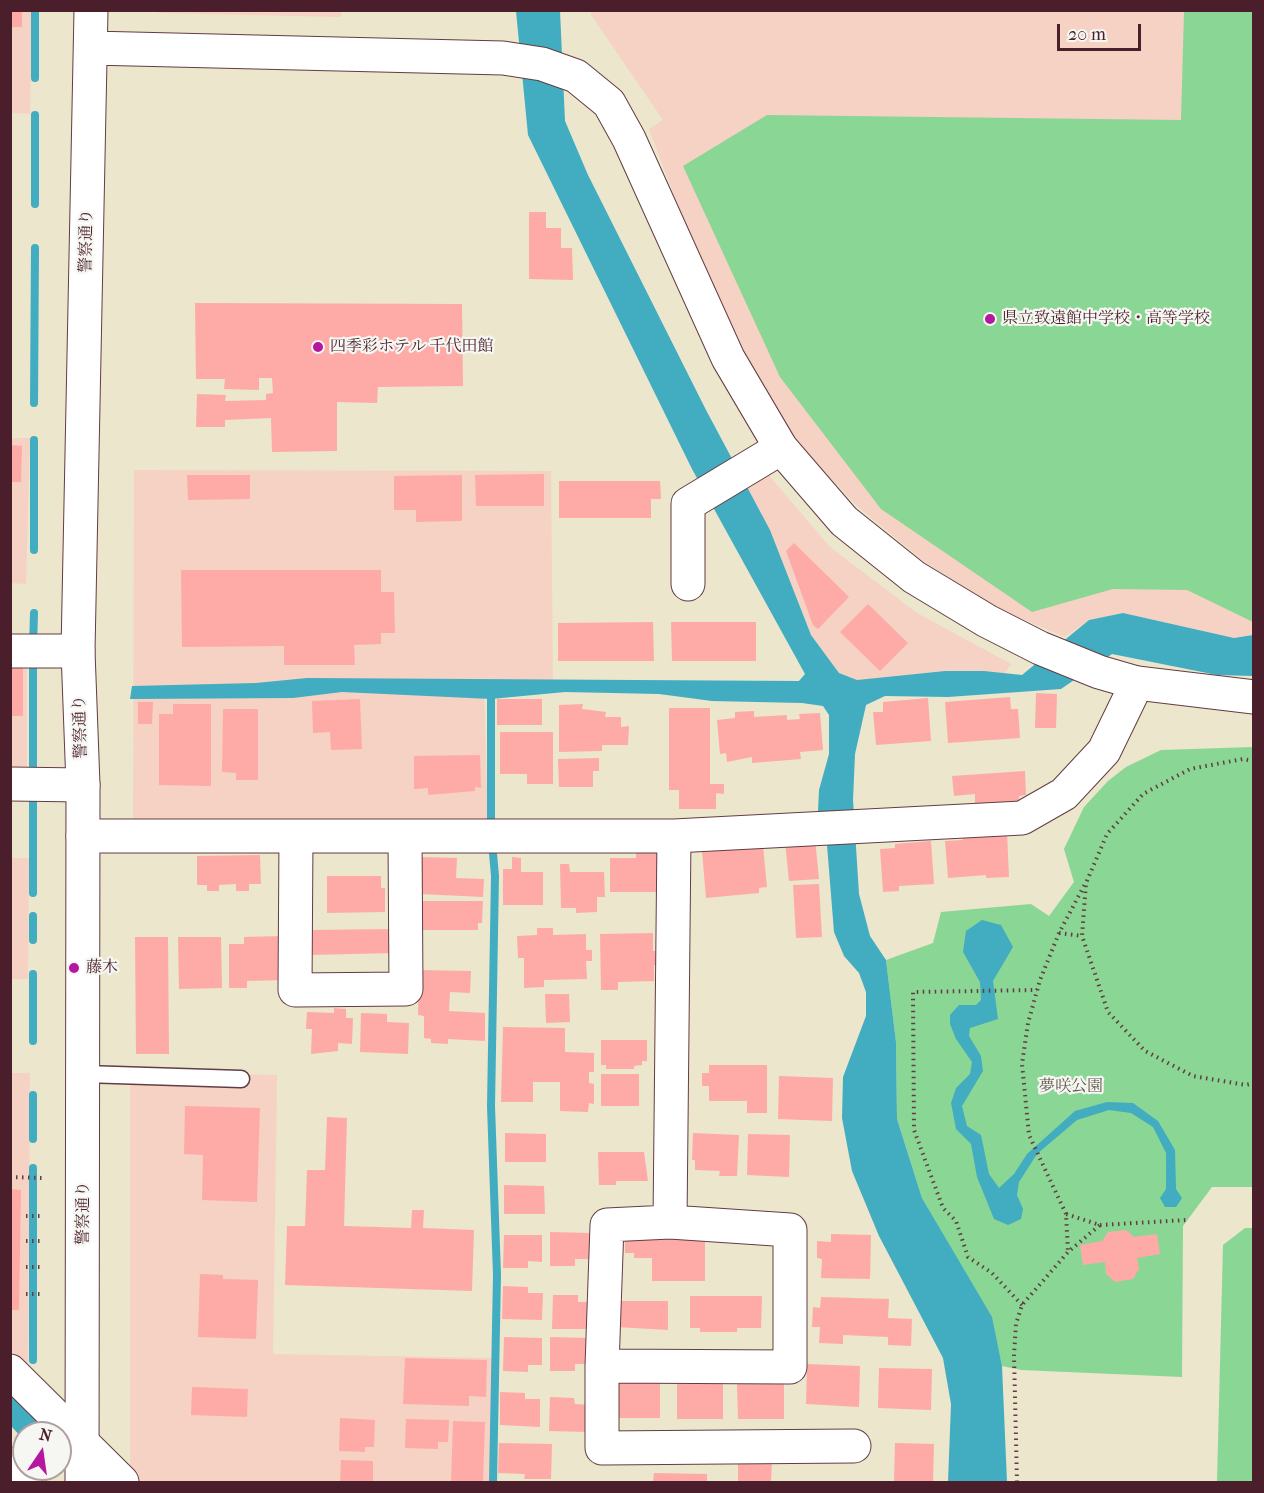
<!DOCTYPE html>
<html>
<head>
<meta charset="utf-8">
<style>
	body { margin:0 }
	#map { position:relative; width:1264px; height:1493px; overflow:hidden; background:#ebe6cc; font-family:"IM FELL French Canon",serif }
	canvas { display:block }
	.frame { position:absolute; inset:0; border:12px solid #4a1f2b; pointer-events:none }
	.north { position:absolute; left:12px; top:1421px; width:60px; height:60px; box-sizing:border-box; background:#f6f6f2; border:2px solid #b1a0a2; border-radius:50%; rotate:13deg; font-size:16px; font-weight:700; line-height:24px; text-align:center; color:#4a1f2b }
	.north::after { content:''; display:block; margin:auto; width:21px; height:27px; background:#b5179e; clip-path:polygon(50% 0,100% 100%,50% 72%,0 100%) }
	.scale { position:absolute; left:1057px; top:24px; width:84px; height:27px; box-sizing:border-box; border:3px solid #4a1f2b; border-top:0; padding-left:8px; font-size:18px; line-height:21px; white-space:nowrap; color:#4a1f2b; -webkit-text-stroke:4px #f6f6f2; paint-order:stroke }
</style>
</head>
<body>
<div id="map">
<canvas width="1264" height="1493"></canvas>
<div class="frame"></div>
<div class="north">N</div>
<div class="scale">20 m</div>
</div>
<script>
const ctx = document.querySelector('canvas').getContext('2d');
ctx.lineJoin = 'round';
function paint(path, color) { ctx.fillStyle = color; ctx.fill(path, 'evenodd'); }
const poly = rows => new Path2D(rows.map(r => 'M' + r).join(''));
function strokePath(path, color, width, dash) { ctx.strokeStyle = color; ctx.lineWidth = width; ctx.lineCap = dash ? 'butt' : 'round'; ctx.setLineDash(dash || []); ctx.stroke(path); }
function drawText(font, color, halo, rows, align = 'center') {
  ctx.font = font + ' "IM FELL French Canon","Noto Serif JP",serif'; ctx.lineWidth = 4.5; ctx.setLineDash([]); ctx.textBaseline = 'middle'; ctx.strokeStyle = halo; ctx.fillStyle = color; for (const [text, x, y, turn = 0] of rows) {
    ctx.save(); ctx.translate(x, y); ctx.rotate((+turn || 0) * Math.PI / 180); ctx.textAlign = isNaN(turn) ? turn : align; if (halo) ctx.strokeText(text, 0, 0); ctx.fillText(text, 0, 0); ctx.restore();
  }
}
paint(poly([
	[591,10,1253,11,1253,635,1234,638,1123,613,1089,620,1065,637,1001,610,926,563,858,507,789,434,748,364,704,275,649,129,663,120,591,15],
	[11,11,32,11,30,114,11,113],
	[342,11,341,17,159,13,156,11],
	[11,438,30,438,26,584,11,583],
	[134,470,551,471,553,687,484,688,488,829,133,827],
	[766,472,830,547,917,613,1011,664,1005,673,945,671,857,680,839,673,811,635,770,530,745,483],
	[11,659,27,660,27,776,11,776],
	[11,858,29,858,28,979,11,979],
	[11,1073,30,1073,28,1368,11,1350],
	[130,1073,277,1075,273,1354,494,1358,492,1482,136,1482,130,1476]
]), '#f5d2c3');
paint(poly([
	[1184,11,1253,11,1253,622,1187,590,1113,589,1032,612,881,509,780,377,683,166,767,115,1181,120],
	[1253,747,1253,1187,1212,1187,1183,1226,1182,1377,1021,1370,1002,1366,991,1317,922,1198,897,1119,896,1042,886,960,933,943,941,912,1031,904,1049,916,1074,882,1064,849,1084,807,1108,781,1126,767,1161,750],
	[1245,1228,1254,1228,1253,1482,1217,1482,1223,1245]
]), '#8ad694');
paint(poly([
	[516,11,560,11,565,121,588,175,706,410,770,530,811,635,839,673,857,680,945,671,984,671,1022,675,1089,620,1123,613,1234,638,1253,635,1253,676,1217,675,1112,654,1061,689,948,697,885,696,866,705,855,754,853,800,859,894,870,936,886,960,896,1042,897,1119,922,1198,992,1317,1002,1366,1007,1482,948,1482,951,1404,943,1358,879,1236,852,1171,842,1118,843,1077,866,1016,866,992,859,973,844,956,834,932,827,845,818,811,819,790,829,754,829,715,823,706,802,703,712,701,659,694,565,692,491,699,342,692,293,698,130,699,132,686,256,683,307,678,799,681,805,674,692,469,528,135],
	[982,920,1001,925,1013,947,993,981,998,1019,970,1028,969,1036,981,1056,983,1071,962,1106,967,1126,981,1135,989,1174,999,1188,1014,1174,1027,1154,1075,1111,1107,1102,1133,1103,1158,1121,1175,1150,1176,1189,1182,1198,1176,1207,1165,1207,1160,1198,1166,1189,1166,1153,1153,1127,1131,1113,1109,1110,1077,1120,1037,1154,1019,1182,1017,1195,1023,1209,1021,1219,1008,1225,994,1219,977,1177,971,1144,956,1129,951,1103,956,1088,970,1074,972,1062,956,1039,950,1024,950,1015,959,1005,976,1005,981,1000,980,982,963,952,966,931],
	[10,1386,58,1433,24,1433,24,1440,11,1426]
]), '#42acc1');
strokePath(poly([
	[35,10,35,78],
	[35,204,35,115],
	[34,403,35,248],
	[34,550,34,440],
	[33,646,34,613],
	[491,690,491,830],
	[33,778,33,659],
	[492,842,495,876,491,1106,497,1275,493,1482],
	[33,893,33,791],
	[33,916,33,940],
	[33,1041,33,974],
	[33,1139,33,1095],
	[33,1360,33,1168]
]), '#42acc1', 8);
paint(poly([
	[10,10,22,10,22,27,10,27],
	[529,212,546,212,546,228,561,228,561,248,572,248,573,280,529,279],
	[195,303,462,304,463,386,378,387,377,403,337,402,337,451,272,452,271,418,225,420,225,427,196,427,197,394,226,395,225,401,266,400,266,394,273,393,272,378,259,378,259,390,224,389,225,379,196,379],
	[10,445,22,446,21,482,10,482],
	[544,474,544,506,476,506,475,475],
	[187,475,250,475,250,499,188,500],
	[462,475,462,521,416,522,416,510,394,510,394,476],
	[559,481,660,481,661,499,651,499,651,518,559,518],
	[794,543,849,597,818,629,813,625,786,551],
	[181,570,381,570,381,592,394,592,395,633,381,633,381,644,354,645,355,665,284,665,284,646,182,647],
	[868,604,908,643,880,671,840,632],
	[653,622,654,661,558,661,558,623],
	[671,622,756,622,756,661,672,661],
	[10,666,23,666,23,716,10,716],
	[1036,693,1057,694,1056,728,1035,728],
	[1010,697,1011,709,1018,709,1020,738,948,743,945,702],
	[928,698,931,741,876,745,873,712,883,712,883,702],
	[360,699,362,749,331,750,330,732,313,733,312,701],
	[497,699,542,699,542,725,497,725],
	[138,702,153,702,152,724,138,724],
	[173,704,211,704,211,786,159,785,159,714,173,714],
	[583,704,582,709,606,712,605,717,621,717,621,727,629,726,628,745,602,745,602,751,559,752,559,705],
	[669,708,710,708,710,784,724,784,724,794,716,793,716,809,679,809,679,790,669,790],
	[223,709,258,709,258,780,236,780,236,773,222,772],
	[754,711,754,717,787,715,787,720,800,719,799,714,820,713,823,750,800,752,801,759,752,763,752,757,727,762,726,753,720,754,717,720,735,718,735,712],
	[500,732,553,732,553,784,527,784,527,774,500,774],
	[480,755,481,788,475,787,475,791,428,795,428,788,414,789,414,756],
	[599,758,599,771,593,771,593,787,559,787,558,759],
	[1025,771,1026,795,1019,796,1019,801,975,804,975,794,954,796,952,776],
	[1007,832,1009,877,986,878,986,875,948,878,945,841,963,840,962,836],
	[815,839,819,879,789,881,785,842],
	[931,841,934,884,899,886,899,891,883,892,880,849,895,848,895,844],
	[763,846,767,887,759,888,759,893,706,898,702,851],
	[636,853,659,853,660,892,610,892,610,858,636,858],
	[260,855,261,884,249,884,249,891,236,891,236,884,219,885,219,891,207,891,207,885,197,885,197,856],
	[420,857,457,858,456,878,484,879,483,897,419,894],
	[512,857,521,858,521,872,543,872,543,905,503,905,503,869,512,869],
	[560,864,569,864,570,872,604,872,605,897,597,897,597,912,576,913,576,908,561,908],
	[327,876,381,876,381,888,385,888,385,912,327,913],
	[819,884,822,937,796,938,793,885],
	[421,901,483,901,482,923,478,923,478,930,421,930],
	[537,928,553,928,553,935,586,934,586,950,592,950,592,961,586,961,587,979,544,980,544,987,524,988,524,958,518,958,517,936,537,935],
	[394,929,395,953,309,955,308,930],
	[653,933,653,951,660,951,660,965,654,965,654,981,618,982,618,990,601,990,600,934],
	[284,936,285,980,247,981,247,988,229,988,229,944,244,944,244,937],
	[135,937,168,937,169,1054,136,1054],
	[178,937,221,937,222,988,179,989],
	[419,970,471,971,470,993,450,992,449,1011,485,1013,485,1041,448,1039,448,1044,431,1043,431,1039,424,1038,424,1016,418,1015],
	[545,994,569,994,570,1022,546,1023],
	[334,1008,346,1009,346,1018,353,1018,352,1044,338,1043,338,1051,311,1054,312,1029,306,1029,307,1012,334,1013],
	[361,1013,387,1014,387,1022,409,1023,408,1054,360,1052],
	[503,1027,565,1028,565,1052,594,1053,594,1072,589,1072,589,1083,594,1084,594,1104,589,1103,588,1112,560,1111,560,1082,533,1082,533,1102,501,1102],
	[601,1040,647,1040,647,1061,642,1061,642,1065,634,1066,634,1069,606,1069,606,1065,601,1065],
	[709,1065,767,1065,767,1113,747,1113,747,1101,709,1101,709,1086,702,1086,702,1073,709,1073],
	[601,1074,639,1074,639,1106,601,1106],
	[779,1076,833,1078,832,1121,778,1119],
	[185,1106,260,1108,257,1202,202,1200,203,1155,184,1154],
	[327,1117,347,1118,344,1226,411,1228,412,1210,424,1210,423,1228,474,1230,472,1291,285,1285,287,1226,305,1226,307,1170,325,1170],
	[505,1133,546,1134,546,1162,505,1162],
	[693,1133,739,1135,737,1176,719,1176,720,1171,695,1170,695,1160,692,1160],
	[748,1134,790,1135,789,1177,747,1175],
	[598,1152,644,1152,648,1181,616,1181,616,1185,599,1185],
	[504,1185,544,1186,545,1214,504,1214],
	[10,1189,21,1190,19,1310,10,1310],
	[1126,1230,1134,1237,1157,1234,1160,1254,1137,1258,1139,1269,1133,1279,1115,1282,1106,1274,1105,1262,1083,1265,1080,1245,1102,1241,1108,1232],
	[550,1232,589,1233,589,1259,575,1259,575,1266,550,1266],
	[831,1234,871,1235,870,1279,821,1278,822,1259,817,1258,817,1241,831,1242],
	[504,1235,542,1235,542,1262,528,1261,528,1268,503,1268],
	[625,1238,705,1238,705,1281,652,1281,652,1258,634,1258,634,1253,625,1253],
	[200,1274,223,1275,223,1279,258,1280,256,1339,198,1337],
	[503,1286,528,1287,528,1293,543,1293,542,1320,502,1319],
	[553,1295,578,1295,578,1302,593,1302,592,1329,552,1329],
	[690,1296,762,1296,761,1328,737,1328,737,1332,700,1332,700,1328,690,1328],
	[821,1297,889,1299,888,1318,912,1319,911,1346,888,1345,888,1337,843,1335,843,1344,819,1343,820,1327,812,1327,813,1307,820,1308],
	[616,1301,668,1301,668,1330,616,1327],
	[504,1337,542,1338,542,1365,528,1365,528,1372,503,1371],
	[550,1337,589,1338,589,1364,575,1364,575,1371,550,1371],
	[405,1358,487,1360,486,1397,469,1396,469,1406,403,1404],
	[807,1364,860,1366,859,1407,806,1404],
	[879,1368,932,1369,931,1410,878,1408],
	[613,1383,660,1383,660,1418,614,1418],
	[677,1384,723,1384,723,1419,677,1419],
	[737,1384,784,1384,784,1419,738,1419],
	[192,1387,248,1389,247,1417,191,1415],
	[500,1392,525,1393,525,1399,540,1399,540,1427,500,1425],
	[550,1397,574,1398,575,1404,590,1405,589,1432,549,1431],
	[340,1418,375,1420,374,1447,365,1447,365,1452,339,1451],
	[406,1419,449,1420,448,1442,438,1442,438,1449,405,1448],
	[453,1421,485,1422,483,1482,451,1482],
	[499,1443,552,1444,551,1479,524,1479,525,1474,498,1473],
	[895,1443,934,1444,933,1482,894,1482],
	[341,1460,373,1461,373,1482,340,1482],
	[738,1460,772,1461,771,1482,738,1482],
	[654,1473,707,1474,707,1482,653,1482]
]), '#feaba7');
const service = poly([
	[84,1074,241,1079]
]);
const minor = poly([
	[688,584,688,504,781,448],
	[10,651,78,651],
	[10,784,83,785],
	[83,836,674,836,1022,818,1064,794,1104,751,1137,683],
	[296,837,295,990,406,989,405,836],
	[670,1222,790,1230,790,1367,602,1366,607,1225,670,1222],
	[670,1222,674,836],
	[602,1366,602,1448,854,1446],
	[10,1371,122,1482],
	[10,1464,29,1482]
]);
const tertiary = poly([
	[91,48,503,58,542,64,576,76,609,103,629,139,728,358,781,448,844,521,914,577,987,621,1040,648,1099,672,1137,683,1254,697],
	[82,1482,83,785,78,651,91,10]
]);
strokePath(service, '#623d43', 19);
strokePath(minor, '#623d43', 35);
strokePath(tertiary, '#623d43', 35);
strokePath(poly([
	[1254,761,1243,759,1190,769,1143,794,1107,834,1086,883,1082,936,1108,1012,1145,1051,1193,1076,1246,1085,1254,1083],
	[1059,933,1082,936],
	[10,1177,44,1178],
	[1066,1214,1029,1135,1022,1064,1028,1023,1040,980,1059,933,1085,884],
	[26,1216,44,1216],
	[1100,1225,1187,1220],
	[26,1241,44,1241],
	[26,1267,44,1267],
	[26,1294,44,1294],
	[1022,1305,992,1273,968,1257,956,1221,943,1208,914,1130,913,992,1037,990],
	[1017,1482,1014,1355,1016,1324,1022,1305,1068,1252,1100,1225,1066,1214,1068,1252]
]), '#623d43', 4, [1.5, 4.5]);
strokePath(service, '#fff', 16);
strokePath(minor, '#fff', 33);
strokePath(tertiary, '#fff', 33);
for (const [x, y, r, color] of [
	[990,319,6,"#b5179e"],
	[318,347,6,"#b5179e"],
	[74,968,6,"#b5179e"]
]) { const dot = new Path2D(); dot.arc(x, y, r, 0, 2 * Math.PI); ctx.fillStyle = color; ctx.fill(dot); strokePath(dot, '#f6f6f2', 2); }
drawText('16px', '#4a1f2b', '#f6f6f2', [
	["警察通り",87,241,-89],
	["警察通り",81,727,-92],
	["警察通り",84,1213,-90]
]);
drawText('16px', '#4a1f2b', '#f6f6f2', [
	["県立致遠館中学校・高等学校",1002,319],
	["四季彩ホテル 千代田館",330,347],
	["藤木",86,968]
], 'left');
drawText('16px', '#5d564a', '#f6f6f2', [
	["夢咲公園",1071,1087]
]);
</script>
</body>
</html>
